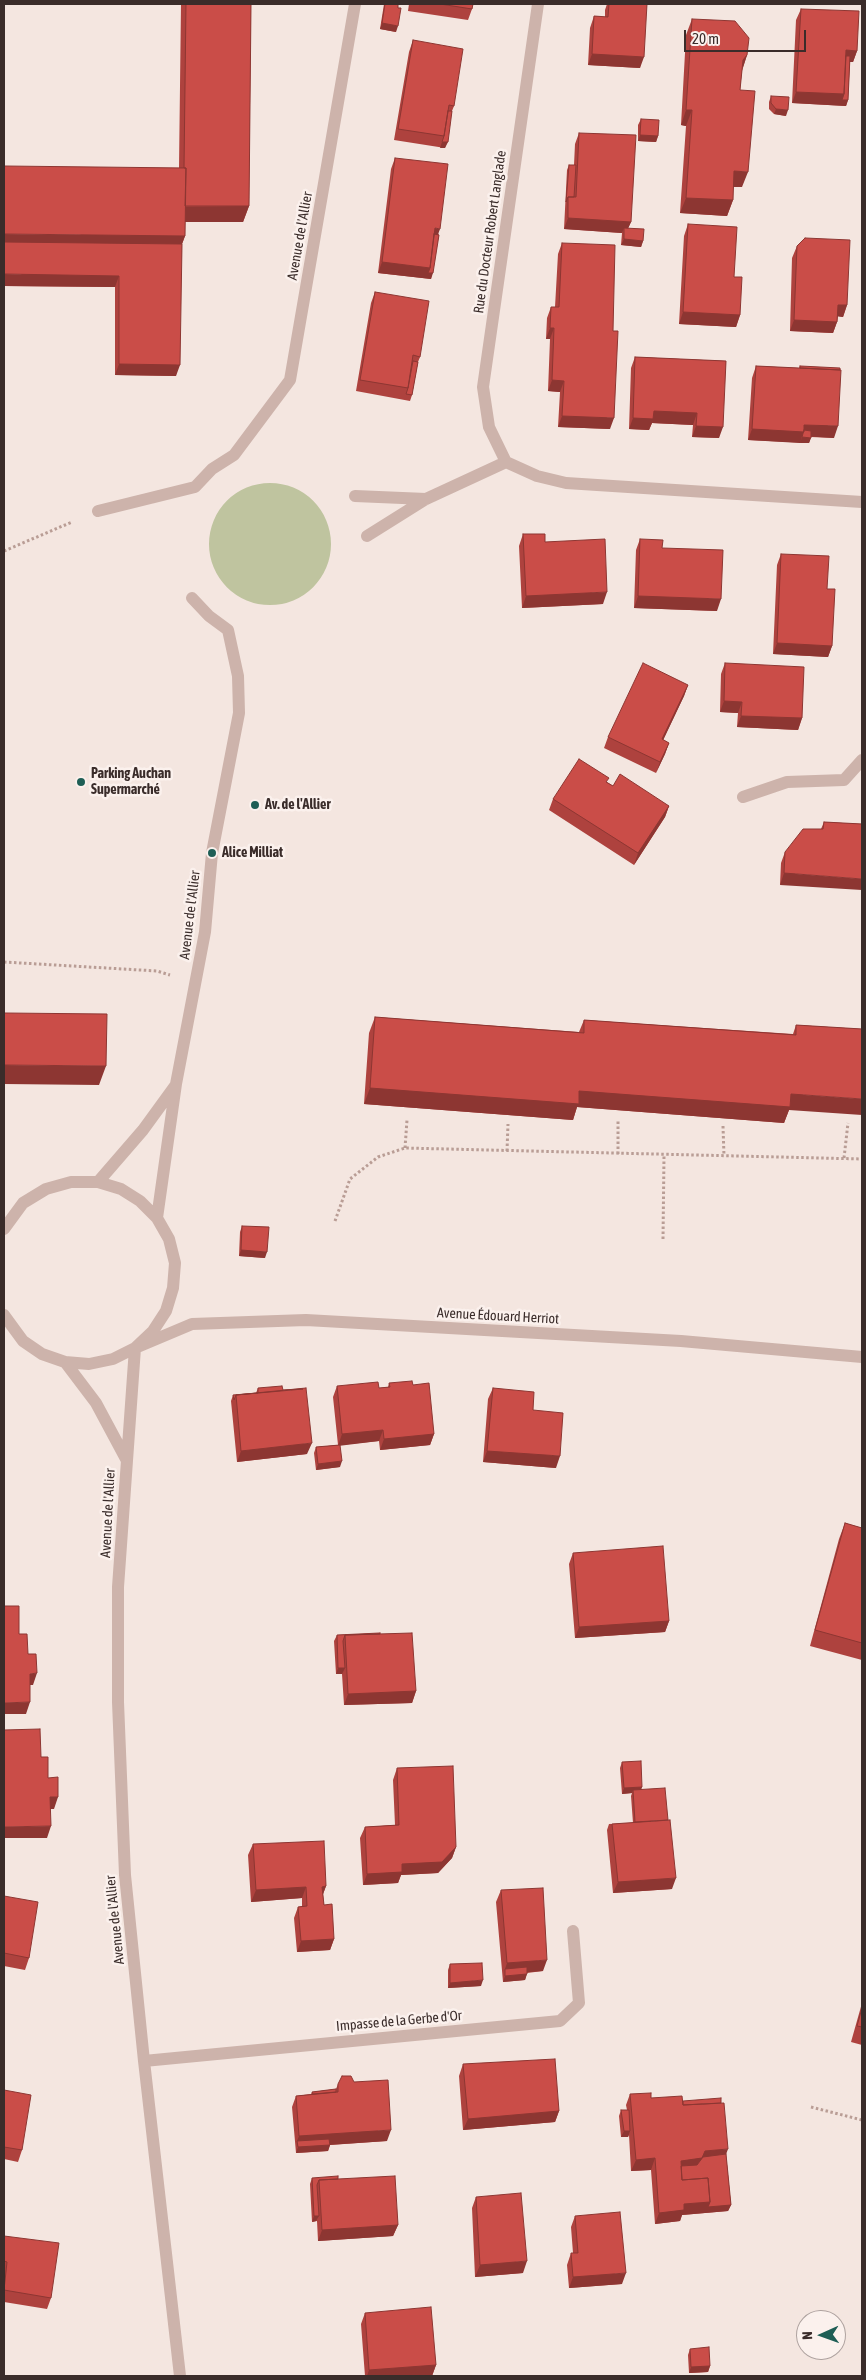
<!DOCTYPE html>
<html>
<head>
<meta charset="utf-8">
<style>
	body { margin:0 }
	#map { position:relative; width:866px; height:2380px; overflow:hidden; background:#f4e6e0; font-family:"Asap Condensed",sans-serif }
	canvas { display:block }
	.frame { position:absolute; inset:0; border:5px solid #3a2c2a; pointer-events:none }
	.north { position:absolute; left:796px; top:2310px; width:50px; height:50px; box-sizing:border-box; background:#fbf1ed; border:1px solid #aea29f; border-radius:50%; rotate:268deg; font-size:14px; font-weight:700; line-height:20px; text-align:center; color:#3a2c2a }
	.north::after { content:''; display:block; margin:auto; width:18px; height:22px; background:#1e5e55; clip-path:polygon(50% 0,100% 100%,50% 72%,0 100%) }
	.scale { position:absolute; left:684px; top:30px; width:122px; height:22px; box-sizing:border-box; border:2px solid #3a2c2a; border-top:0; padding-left:6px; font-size:15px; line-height:18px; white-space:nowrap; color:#3a2c2a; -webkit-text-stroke:4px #fbf1ed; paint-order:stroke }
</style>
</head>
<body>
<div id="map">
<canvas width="866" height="2380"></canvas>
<div class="frame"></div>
<div class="north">N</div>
<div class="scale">20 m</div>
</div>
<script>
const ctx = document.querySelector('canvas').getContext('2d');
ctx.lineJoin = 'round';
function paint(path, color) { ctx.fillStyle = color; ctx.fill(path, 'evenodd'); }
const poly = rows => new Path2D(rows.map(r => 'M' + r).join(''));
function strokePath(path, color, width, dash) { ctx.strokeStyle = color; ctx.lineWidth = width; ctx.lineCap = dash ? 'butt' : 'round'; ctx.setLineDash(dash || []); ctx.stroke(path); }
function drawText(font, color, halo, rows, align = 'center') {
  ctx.font = font + ' "Asap Condensed",sans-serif'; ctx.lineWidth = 5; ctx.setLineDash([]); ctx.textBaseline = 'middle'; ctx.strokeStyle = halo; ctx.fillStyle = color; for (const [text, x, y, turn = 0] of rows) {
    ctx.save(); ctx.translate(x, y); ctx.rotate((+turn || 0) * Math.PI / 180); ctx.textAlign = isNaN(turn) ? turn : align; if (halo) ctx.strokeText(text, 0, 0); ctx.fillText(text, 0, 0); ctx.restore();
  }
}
paint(poly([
	'209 544a61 61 0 1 1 122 0a61 61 0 1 1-122 0Z'
]), '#bfc49f');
strokePath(poly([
	[4,551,72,522],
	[4,962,157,971,170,975],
	[723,1126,724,1156],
	[405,1148,407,1120],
	[507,1151,508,1124],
	[618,1154,618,1121],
	[844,1158,848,1123],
	[335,1221,350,1179,378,1157,405,1148,862,1159],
	[663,1239,664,1155],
	[811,2107,862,2120]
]), '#b99d95', 3, [2.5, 2.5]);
strokePath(poly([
	[506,462,537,476,566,483,862,502],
	[355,496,426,499],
	[98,511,195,487,212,469,234,455,290,380,355,4],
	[367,536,426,499,506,462,489,427,483,387,538,4],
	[743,797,787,782,844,780,862,760],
	[98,1182,143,1130,175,1086],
	[157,1218,176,1084,205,932,212,853,239,713,238,676,228,630,209,616,192,598],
	[4,1229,23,1203,46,1189,71,1182,98,1182,121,1189,140,1201,157,1218,169,1239,175,1263,173,1288,166,1311,153,1331,135,1348,113,1359,89,1364,65,1362,42,1354,23,1341,4,1315],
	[135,1348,118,1587,118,1702,125,1875,144,2061,180,2376],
	[135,1348,192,1324,306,1320,681,1341,862,1357],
	[65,1362,96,1403,126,1459],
	[144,2061,560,2021,579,2003,573,1931]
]), '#cdb3ab', 12);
paint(poly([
	[181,4,251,4,249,206,243,222,185,222,185,236,182,244,176,376,115,375,115,287,4,286,179,168],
	[384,4,398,4,396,32,380,29],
	[409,4,473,4,472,9,468,20,408,11],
	[607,4,647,4,640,68,588,65,590,28,594,16,605,17,605,10],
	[801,9,857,51,853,62,850,62,848,100,846,106,792,103,796,20],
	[692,19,747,55,742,70,740,90,742,187,733,187,733,200,727,216,680,213,686,126,681,125,686,35],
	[413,40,454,106,452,111,445,148,394,140,409,52],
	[771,96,786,116,774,114,769,109,769,102],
	[641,119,658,136,656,142,638,141,638,125],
	[579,133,631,222,628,228,643,241,641,247,621,245,622,233,564,229,567,170,569,165,574,165,575,144],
	[395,158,439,235,431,279,378,273,391,169],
	[688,224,734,277,740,315,736,327,679,324,684,236],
	[562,243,610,429,558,427,560,392,548,391,550,339,546,339,547,318,551,307,555,307,558,254],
	[797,246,847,305,843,317,838,316,837,322,833,333,790,331,792,258],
	[375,292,420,357,418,362,412,395,410,401,356,391,371,303],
	[635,357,726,361,719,438,692,437,693,425,652,423,649,430,629,429,631,368],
	[756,366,799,368,800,366,834,438,811,437,809,443,748,440,752,378],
	[523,534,545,542,603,604,522,608,519,546],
	[640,539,662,548,717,611,634,608,636,550],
	[781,554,827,589,832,646,828,657,773,654,777,565],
	[725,663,802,718,798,730,737,727,738,713,720,712,721,674],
	[688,685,684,696,663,740,669,743,665,754,656,773,604,748,608,737],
	[607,782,613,786,669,806,665,817,634,865,549,810,553,799],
	[824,822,862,824,780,885,781,863,785,852,821,829],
	[375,1017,579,1032,584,1020,793,1034,796,1025,862,1029,789,1110,784,1123,577,1107,573,1120,364,1104,369,1033],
	[242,1226,265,1258,239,1256,240,1232],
	[389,1383,413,1385,434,1434,430,1445,380,1450,379,1441,340,1445,340,1467,316,1470,314,1453,316,1447,338,1445,333,1397,337,1386,379,1388,388,1387],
	[258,1388,283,1390,307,1454,237,1462,231,1401,233,1395,256,1393],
	[493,1388,533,1410,556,1468,483,1462,488,1399],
	[845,1523,862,1528,862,1660,810,1646,839,1539],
	[573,1553,669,1621,665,1632,575,1638,569,1564],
	[380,1634,416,1691,412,1703,344,1705,342,1674,336,1674,334,1641,337,1635],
	[622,1762,642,1787,641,1789,672,1889,613,1893,607,1830,609,1824,633,1823,631,1796,632,1793,622,1794,620,1768],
	[397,1768,456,1847,452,1858,438,1873,401,1875,398,1883,363,1885,360,1838,365,1827,395,1825,393,1780],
	[253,1844,326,1886,323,1894,324,1905,334,1939,330,1950,297,1952,294,1918,298,1907,302,1906,302,1898,251,1902,248,1855],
	[501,1890,543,1971,527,1973,525,1980,503,1982,496,1902],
	[4,1896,29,1958,25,1970,4,1966],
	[450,1964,481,1986,448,1988,448,1970],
	[862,2003,862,2045,851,2042],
	[463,2064,559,2111,555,2122,463,2130,459,2076],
	[338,2084,387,2141,330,2145,328,2151,296,2153,292,2107,296,2096,311,2094,312,2092,336,2089],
	[4,2090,22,2150,18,2162,4,2159],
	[630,2094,651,2098,683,2101,726,2154,731,2205,728,2211,682,2215,680,2221,655,2224,651,2170,631,2171,629,2135,628,2137,621,2137,619,2116,621,2110,627,2110,626,2105],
	[312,2178,338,2179,398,2225,393,2236,318,2241,317,2221,312,2222,310,2184],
	[476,2197,523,2273,475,2277,472,2208],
	[575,2216,622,2284,569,2288,567,2265,571,2253,573,2253,571,2227],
	[4,2236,51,2298,47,2309,4,2302],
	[365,2313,436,2365,432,2376,365,2376,361,2324],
	[690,2349,710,2366,708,2372,689,2373,688,2355]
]), '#ae423e');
paint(poly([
	[382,23,398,26,396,32,380,29],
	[846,50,857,51,853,62,844,62],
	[592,54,644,57,640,68,588,65],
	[747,55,742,71,743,60],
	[796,92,844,94,848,100,846,106,792,103],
	[776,109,788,110,786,116,774,114],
	[686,110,692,110,686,126,681,125],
	[640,135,658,136,656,142,638,141],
	[442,142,448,142,445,148,440,148],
	[734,171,748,172,742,187,729,187],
	[686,198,733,200,727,216,680,213],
	[249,206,243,222,178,222,184,207],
	[568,218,631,222,626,233,624,228,622,233,564,229],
	[435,228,440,229,436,240,432,240],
	[4,234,185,236,178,255,4,253],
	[624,239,643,241,641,247,621,245],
	[382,262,430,268,433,273,431,279,378,273],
	[4,274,119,276,115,287,4,286],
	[838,305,847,305,843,317,834,316],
	[683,312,740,315,736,327,679,324],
	[794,320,837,322,833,333,790,331],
	[550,328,554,328,550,339,546,339],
	[119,364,180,365,176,376,115,375],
	[552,380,564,381,560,392,548,391],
	[654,411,697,413,693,425,652,423,649,430,629,429,633,418],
	[562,416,614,418,610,429,558,427],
	[804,425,838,426,834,438,802,436,800,443,748,440,752,429],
	[696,426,723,427,719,438,692,437],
	[802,437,811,438,809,443,800,443],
	[607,592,603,604,522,608,526,596],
	[638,596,721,599,717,611,634,608],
	[777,643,832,646,828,657,773,654],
	[688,685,684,696,658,751,662,739],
	[724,701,742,702,738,713,720,712],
	[741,716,802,718,798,730,737,727],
	[669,743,665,754,656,773,660,762],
	[669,806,665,817,634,865,638,853],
	[784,873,862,879,862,890,780,885],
	[4,1065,106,1066,99,1085,4,1084],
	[370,1088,791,1094,862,1099,862,1115,789,1110,784,1123,577,1107,573,1120,364,1104],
	[241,1250,267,1252,265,1258,239,1256],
	[383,1430,379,1441,338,1446,342,1434],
	[434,1434,430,1445,380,1450,384,1439],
	[312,1443,307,1454,237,1462,241,1451],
	[487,1451,560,1456,556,1468,483,1462],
	[342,1461,340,1467,316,1470,318,1464],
	[669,1621,665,1632,575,1638,579,1627],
	[338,1668,345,1668,342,1674,336,1674],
	[37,1673,33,1685,25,1685,30,1674],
	[416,1691,412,1703,344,1705,348,1694],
	[30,1702,26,1714,4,1714,4,1703],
	[642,1787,640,1793,633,1790,632,1793,622,1794,624,1788],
	[50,1797,58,1797,54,1809,46,1809],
	[51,1826,47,1838,4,1838,4,1827],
	[456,1847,452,1858,438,1873,401,1875,398,1883,363,1885,367,1874],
	[676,1878,672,1889,613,1893,618,1882],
	[326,1886,322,1897,322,1887],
	[306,1887,302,1898,251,1902,256,1890],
	[334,1939,330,1950,297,1952,301,1941],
	[547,1960,543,1971,505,1974,505,1969,507,1963],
	[527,1974,525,1980,503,1982,505,1976],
	[483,1980,481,1986,448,1988,450,1983],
	[559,2111,555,2122,463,2130,468,2119],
	[391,2130,387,2141,298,2147,297,2141,299,2136],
	[624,2131,630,2131,628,2137,621,2137],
	[330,2145,328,2151,296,2153,298,2147],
	[728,2149,724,2160,679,2172,681,2161,705,2151],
	[655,2158,651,2170,631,2171,636,2160],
	[710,2202,731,2205,728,2211,682,2215,680,2221,655,2224,659,2213,684,2204],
	[314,2216,319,2216,316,2221,312,2222],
	[398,2225,393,2236,318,2241,322,2230],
	[527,2261,523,2273,475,2277,480,2265],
	[626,2273,622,2284,569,2288,573,2277],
	[436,2365,432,2376,367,2376,369,2370],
	[710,2366,708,2372,689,2373,691,2367]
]), '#8d3632');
const building = poly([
	[186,4,251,4,249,206,185,206,186,168,184,168,186,4],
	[385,4,398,4,398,8,401,8,398,26,382,23,385,4],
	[440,4,473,4,472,9,440,4],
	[609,4,647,4,644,57,592,54,594,16,608,17,609,4],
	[801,9,859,11,857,51,846,50,844,94,796,92,801,9],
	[692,19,735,21,749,38,747,55,743,60,740,90,755,91,748,172,734,171,733,200,686,198,692,110,686,110,692,19],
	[413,40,463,49,454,106,449,105,444,136,398,129,413,40],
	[846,56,850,56,848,100,842,100,844,94,846,56],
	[771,96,789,97,788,110,776,109,771,103,771,96],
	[448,111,452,111,448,142,442,142,444,136,448,111],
	[641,119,659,120,658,136,640,135,641,119],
	[579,133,636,135,631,222,568,218,568,197,576,197,579,133],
	[395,158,448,164,440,229,435,228,430,268,382,262,395,158],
	[569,165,576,165,574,197,568,197,566,202,569,165],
	[4,166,186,168,185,236,4,234,4,166],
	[688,224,737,227,734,277,742,277,740,315,683,312,688,224],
	[624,228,644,229,643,241,624,239,624,228],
	[434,234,439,235,433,273,428,273,430,268,434,234],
	[805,238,850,240,847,305,838,305,837,322,794,320,797,246,805,238],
	[4,242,182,244,180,365,119,364,119,276,4,274,4,242],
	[562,243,615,245,613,331,618,331,614,418,562,416,564,381,552,380,554,328,550,328,551,307,559,307,562,243],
	[375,292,429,301,420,357,413,355,408,388,360,380,375,292],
	[635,357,726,361,723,427,696,426,697,413,654,411,653,419,633,418,635,357],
	[413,361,418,362,412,395,406,394,408,388,413,361],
	[756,366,841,370,838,426,804,425,804,432,752,429,756,366],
	[800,366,840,368,840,370,800,368,800,366],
	[804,430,811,431,811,438,802,437,804,430],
	[523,534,545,534,545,542,605,539,607,592,526,596,523,534],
	[640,539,663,540,662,548,723,550,721,599,638,596,640,539],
	[781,554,829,556,827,589,835,589,832,646,777,643,781,554],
	[643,663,688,685,662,739,669,743,660,762,608,737,643,663],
	[725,663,804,667,802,718,741,716,742,702,724,701,725,663],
	[579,759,609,778,606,782,613,786,620,774,669,806,638,853,553,799,579,759],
	[824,822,862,824,862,879,784,873,785,852,803,829,823,829,824,822],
	[4,1013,107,1014,106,1066,4,1065,4,1013],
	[375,1017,584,1033,584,1020,796,1035,796,1025,862,1029,862,1099,791,1094,790,1107,579,1091,579,1104,370,1088,375,1017],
	[242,1226,269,1227,267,1252,241,1250,242,1226],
	[412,1381,413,1385,429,1383,434,1434,384,1439,383,1430,342,1434,337,1386,378,1382,379,1388,390,1387,389,1383,412,1381],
	[282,1386,283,1390,303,1389,236,1395,234,1400,233,1395,258,1393,258,1388,282,1386],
	[306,1388,312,1443,241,1451,236,1395,306,1388],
	[493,1388,534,1392,533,1410,563,1413,560,1456,487,1451,493,1388],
	[340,1445,342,1461,318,1464,316,1447,340,1445],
	[845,1523,862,1528,862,1643,815,1630,845,1523],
	[663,1546,669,1621,579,1627,573,1553,663,1546],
	[4,1606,19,1606,19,1634,27,1634,28,1654,36,1654,37,1673,30,1674,30,1702,4,1703,4,1606],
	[380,1633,380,1634,345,1635,343,1641,345,1668,338,1668,337,1635,380,1633],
	[412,1633,416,1691,348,1694,345,1635,412,1633],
	[40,1729,41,1757,48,1757,48,1778,58,1777,58,1797,50,1797,51,1826,4,1827,4,1730,40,1729],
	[641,1761,642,1787,624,1788,622,1762,641,1761],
	[453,1766,456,1847,442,1862,402,1864,402,1872,367,1874,365,1827,399,1825,397,1768,453,1766],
	[665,1788,668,1820,635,1822,633,1790,665,1788],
	[670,1820,676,1878,618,1882,612,1824,670,1820],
	[324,1841,326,1886,322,1887,324,1905,332,1904,334,1939,301,1941,298,1907,307,1906,306,1887,256,1890,253,1844,324,1841],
	[543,1888,547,1960,507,1963,501,1890,543,1888],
	[4,1896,38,1902,29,1958,4,1953,4,1896],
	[482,1963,483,1980,450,1983,450,1964,482,1963],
	[527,1967,527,1974,505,1976,505,1969,527,1967],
	[862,2008,862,2027,857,2026,862,2008],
	[555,2059,559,2111,468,2119,463,2064,555,2059],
	[342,2076,351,2076,354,2082,388,2080,391,2130,299,2136,296,2096,338,2092,338,2084,342,2076],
	[336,2089,336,2092,313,2094,312,2092,336,2089],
	[4,2090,31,2095,22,2150,4,2147,4,2090],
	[651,2093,651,2098,682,2096,683,2105,724,2103,728,2149,705,2151,702,2158,681,2161,682,2180,708,2178,710,2202,684,2204,684,2210,659,2213,655,2158,636,2160,630,2094,651,2093],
	[721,2098,721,2103,683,2105,683,2101,721,2098],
	[621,2110,629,2110,630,2131,624,2131,621,2110],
	[329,2139,330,2145,298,2147,297,2141,329,2139],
	[726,2154,731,2205,708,2207,710,2202,708,2178,682,2180,681,2166,697,2165,703,2157,726,2154],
	[338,2176,338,2179,319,2180,317,2185,319,2216,314,2216,312,2178,338,2176],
	[395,2176,398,2225,322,2230,319,2180,395,2176],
	[521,2193,527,2261,480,2265,476,2197,521,2193],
	[620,2212,626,2273,573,2277,571,2253,578,2253,575,2216,620,2212],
	[4,2236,59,2243,51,2298,4,2290,7,2262,4,2261,4,2236],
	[431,2307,436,2365,369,2370,365,2313,431,2307],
	[709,2347,710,2366,691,2367,690,2349,709,2347]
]);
paint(building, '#ca4d48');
strokePath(building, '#8d3632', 1);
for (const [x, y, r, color] of [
	[81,782,5,"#1e5e55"],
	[255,805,5,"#1e5e55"],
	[212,853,5,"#1e5e55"]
]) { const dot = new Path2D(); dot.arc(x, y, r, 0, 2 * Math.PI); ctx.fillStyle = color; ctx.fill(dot); strokePath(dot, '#fbf1ed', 2); }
drawText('14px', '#3a2c2a', '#fbf1ed', [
	["Rue du Docteur Robert Langlade",490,232,-82],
	["Avenue de l'Allier",300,236,-80],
	["Avenue de l'Allier",190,915,-83],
	["Avenue Édouard Herriot",498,1316,3],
	["Avenue de l'Allier",108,1513,-87],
	["Avenue de l'Allier",115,1920,-96],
	["Impasse de la Gerbe d'Or",399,2021,-5]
]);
drawText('bold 14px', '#3a2c2a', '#fbf1ed', [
	["Parking Auchan",91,774],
	["Supermarché",91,790],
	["Av. de l'Allier",265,805],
	["Alice Milliat",222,853]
], 'left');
</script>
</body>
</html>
